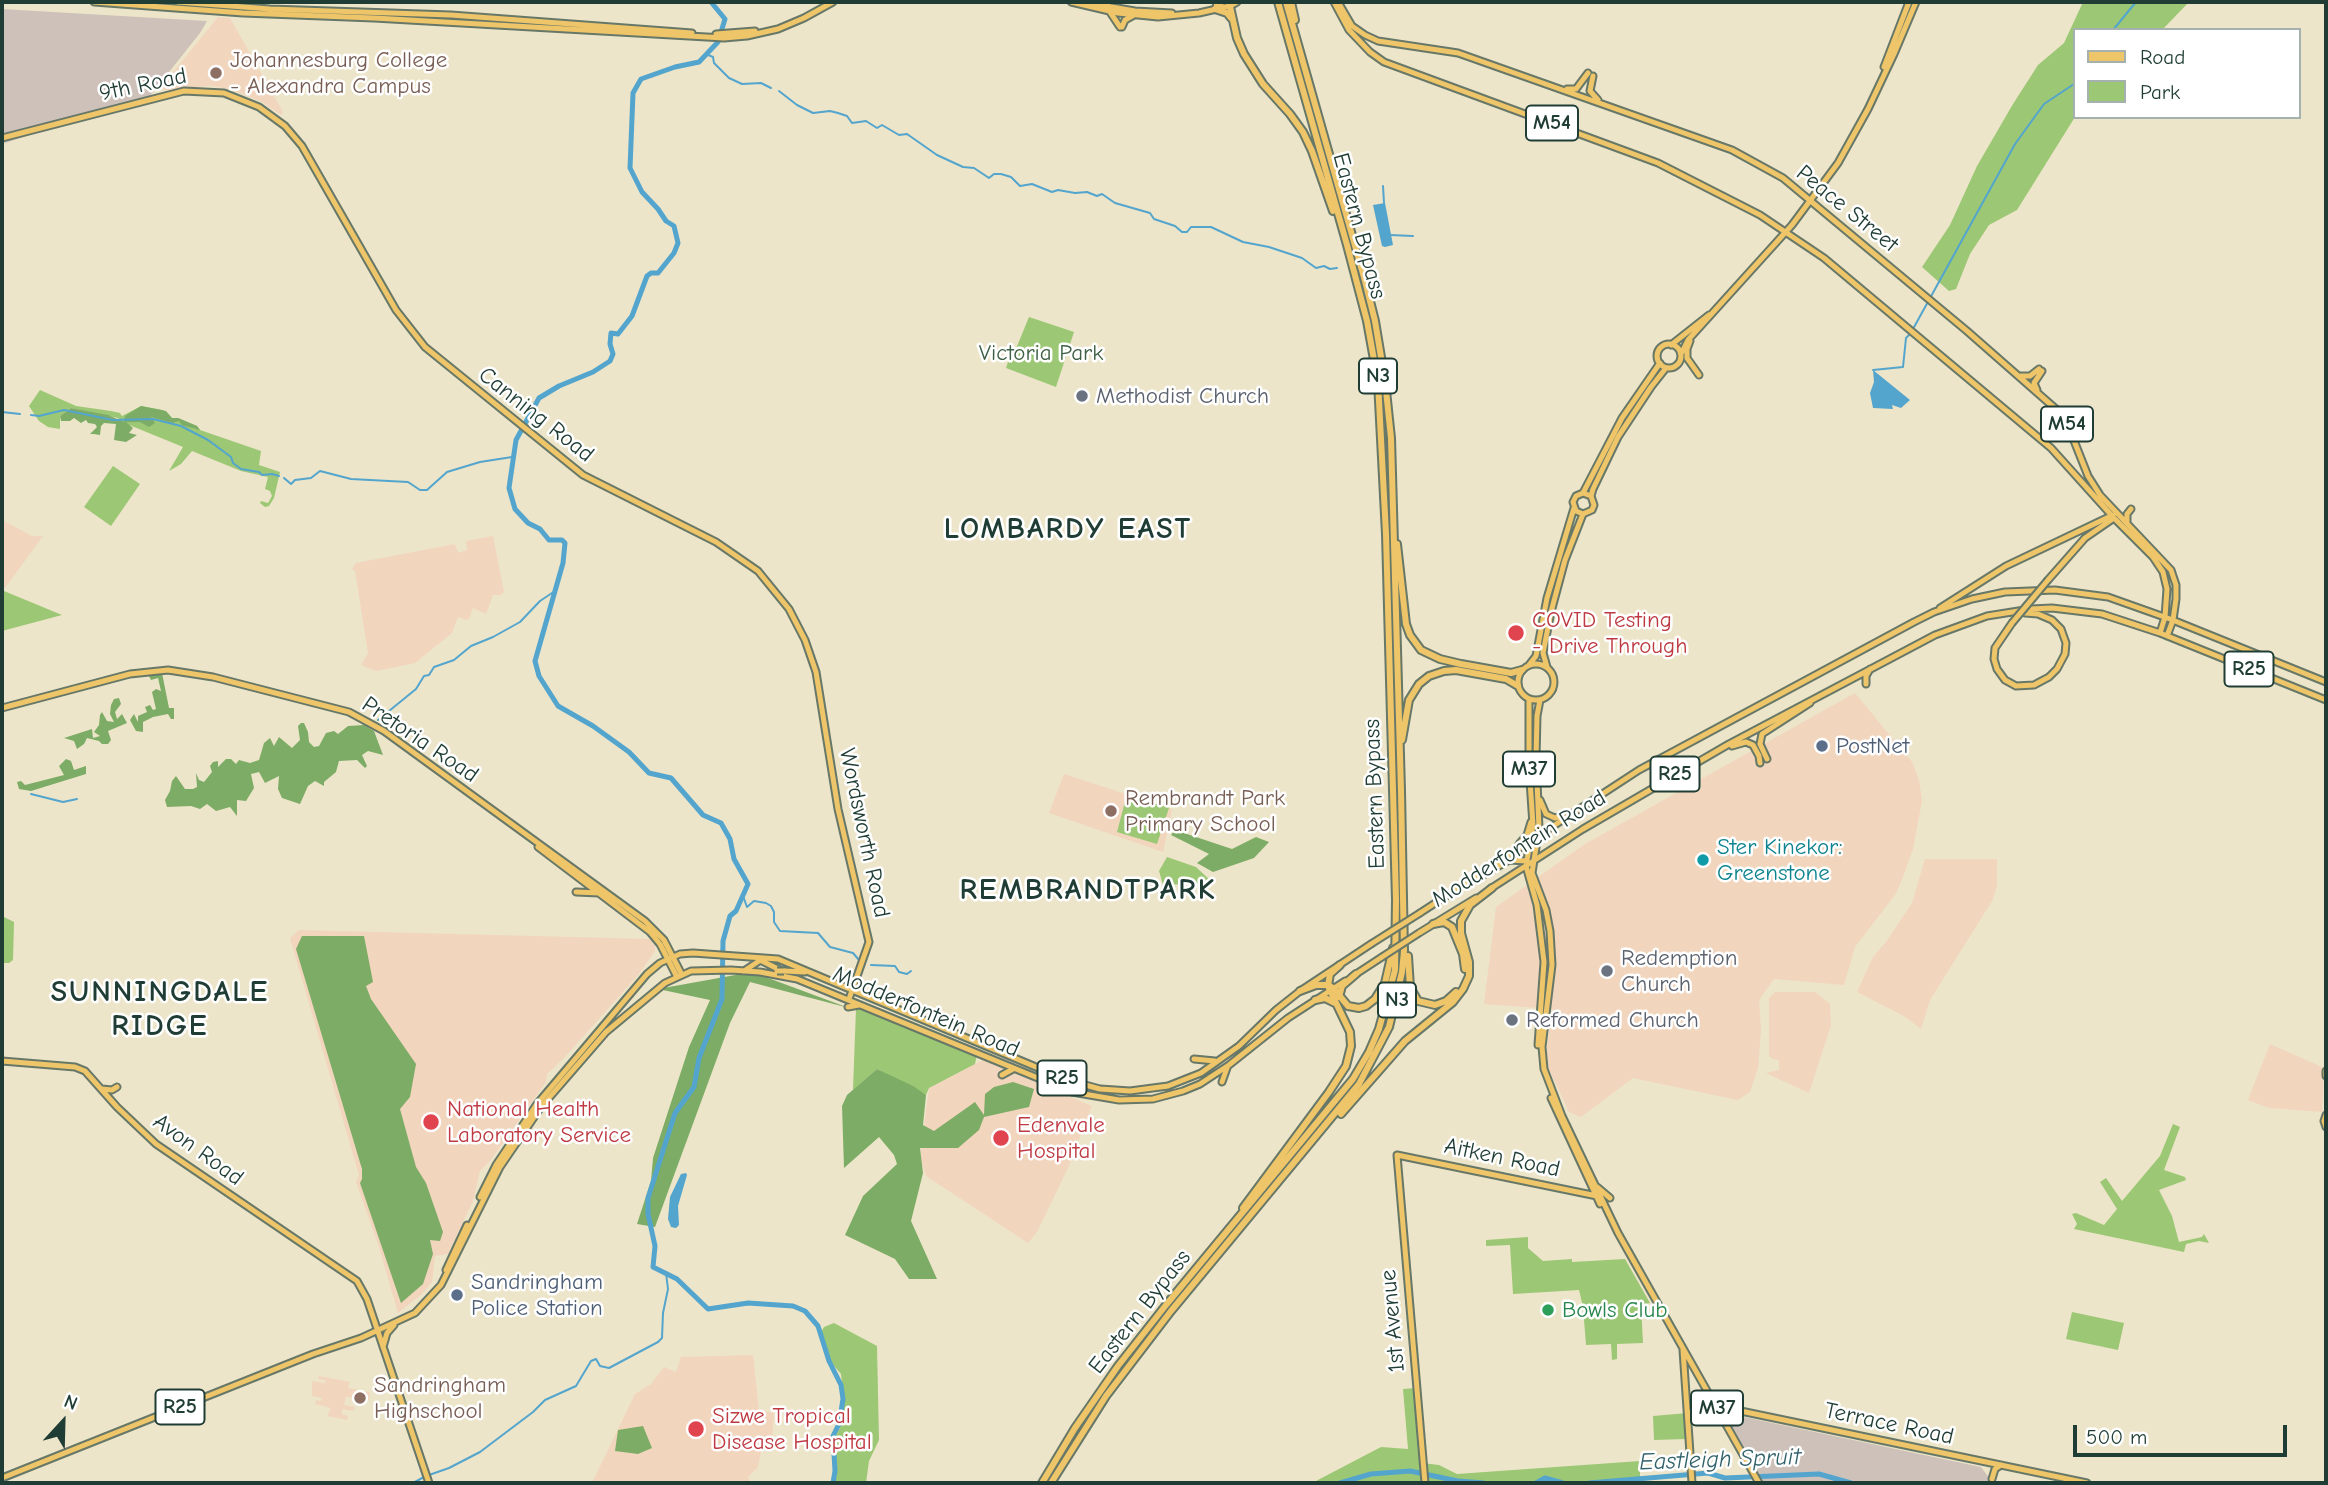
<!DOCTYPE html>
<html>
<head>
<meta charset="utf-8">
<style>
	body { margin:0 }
	#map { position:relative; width:2328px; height:1485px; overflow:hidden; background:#ede5c9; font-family:"Comic Neue",sans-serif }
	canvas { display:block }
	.frame { position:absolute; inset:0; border:4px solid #1f3d34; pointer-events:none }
	.legend { position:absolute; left:2073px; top:28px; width:228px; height:91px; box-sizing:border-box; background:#fff; border:2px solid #a5b1ae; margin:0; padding:9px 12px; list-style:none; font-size:21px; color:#1f3d34 }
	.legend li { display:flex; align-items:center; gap:14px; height:35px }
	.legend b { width:35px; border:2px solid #a5b1ae }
	.north { position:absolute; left:28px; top:1387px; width:70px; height:70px; -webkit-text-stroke:5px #fff; paint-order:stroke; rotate:22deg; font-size:19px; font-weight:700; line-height:28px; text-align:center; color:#1f3d34 }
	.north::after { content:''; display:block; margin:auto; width:24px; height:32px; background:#1f3d34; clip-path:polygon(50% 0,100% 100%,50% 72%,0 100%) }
	.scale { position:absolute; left:2073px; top:1425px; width:214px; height:32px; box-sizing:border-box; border:4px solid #1f3d34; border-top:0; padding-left:9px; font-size:21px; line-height:24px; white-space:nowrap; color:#1f3d34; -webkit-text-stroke:5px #fff; paint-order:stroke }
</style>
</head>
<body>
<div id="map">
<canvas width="2328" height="1485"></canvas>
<div class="frame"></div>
<ul class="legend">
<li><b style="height:9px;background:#eec569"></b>Road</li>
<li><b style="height:19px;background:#9cc774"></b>Park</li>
</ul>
<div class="north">N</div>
<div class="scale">500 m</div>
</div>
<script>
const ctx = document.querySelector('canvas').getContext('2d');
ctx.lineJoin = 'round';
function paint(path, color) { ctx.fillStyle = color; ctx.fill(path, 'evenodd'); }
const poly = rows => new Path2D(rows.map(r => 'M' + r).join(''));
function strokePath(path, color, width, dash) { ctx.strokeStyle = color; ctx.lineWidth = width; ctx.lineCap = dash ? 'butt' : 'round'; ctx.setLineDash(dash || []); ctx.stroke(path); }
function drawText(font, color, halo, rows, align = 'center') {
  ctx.font = font + ' "Comic Neue",sans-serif'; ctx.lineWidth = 5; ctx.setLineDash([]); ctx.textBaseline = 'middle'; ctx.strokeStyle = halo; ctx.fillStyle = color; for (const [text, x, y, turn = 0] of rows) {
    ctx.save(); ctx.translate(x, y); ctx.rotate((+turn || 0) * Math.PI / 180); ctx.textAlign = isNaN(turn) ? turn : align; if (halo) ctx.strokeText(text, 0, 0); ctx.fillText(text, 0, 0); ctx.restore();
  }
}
paint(poly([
	[218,17,230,18,283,112,281,115,260,101,229,89,211,86,165,90,161,87],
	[2,520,32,536,43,536,5,588,2,585],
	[493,536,504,592,501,595,493,595,486,614,473,608,469,619,466,620,458,617,452,633,415,663,376,671,361,665,368,653,355,571,352,569,356,563,455,544,458,553,467,550,466,541],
	[1855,693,1912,762,1919,780,1922,801,1913,849,1903,877,1895,895,1855,947,1844,985,1774,979,1759,1000,1761,1030,1758,1068,1750,1092,1738,1100,1633,1078,1581,1117,1569,1112,1547,1065,1547,1048,1552,1009,1484,1004,1496,907,1585,844],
	[1064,774,1172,809,1163,852,1049,813],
	[1925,859,1997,859,1997,887,1992,901,1930,1000,1921,1029,1904,1016,1857,992,1873,957,1886,942,1912,903],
	[299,930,650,939,655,945,655,951,639,974,565,1057,547,1074,546,1082,490,1161,480,1171,473,1201,448,1254,435,1256,432,1282,422,1294,398,1313,379,1247,356,1182,359,1175,290,938],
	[1775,992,1815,992,1830,1004,1831,1025,1809,1093,1766,1073,1779,1070,1779,1060,1773,1059,1769,1056,1769,998],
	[2270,1044,2324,1068,2322,1112,2269,1108,2248,1100],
	[983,1060,1092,1106,1068,1168,1037,1232,1028,1243,926,1176,920,1158,929,1088],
	[753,1355,759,1411,774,1413,772,1444,761,1451,758,1467,748,1477,751,1483,592,1483,635,1394,651,1384,664,1367,676,1372,681,1357],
	[319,1376,350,1382,348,1388,370,1392,369,1400,346,1397,344,1405,355,1407,354,1411,342,1409,342,1414,348,1416,347,1420,327,1416,331,1408,315,1404,316,1400,321,1401,322,1398,312,1396,312,1381,325,1383,325,1380,318,1379]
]), '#f1d5bd');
paint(poly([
	[2,9,207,21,200,33,150,96,2,144],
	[1725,1413,1981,1467,1993,1483,1764,1483]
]), '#cec1ba');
paint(poly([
	[2083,2,2189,2,2162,30,2074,30,2075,117,2017,210,1989,225,1970,254,1956,289,1949,291,1922,267,1950,225,1977,166,2013,104,2038,65,2064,43],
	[1029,317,1074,332,1056,387,1006,368,1009,359,1013,356],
	[40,390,76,406,111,411,120,413,122,416,141,406,163,410,172,418,178,418,197,426,200,430,261,451,259,465,280,472,274,498,269,506,265,507,260,503,261,501,268,503,272,496,270,491,265,489,268,477,241,471,192,451,181,464,169,471,183,447,122,422,118,418,71,408,60,416,60,429,48,427,39,421,29,406],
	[113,466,140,484,111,526,84,507],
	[4,591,62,615,2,631,2,594],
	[1127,794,1169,808,1157,844,1117,832],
	[1167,857,1196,867,1213,883,1163,885,1159,871],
	[2,916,14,922,13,960,9,963,2,963],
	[856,1008,977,1054,975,1064,929,1088,926,1095,877,1069,853,1090],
	[2173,1124,2180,1127,2164,1170,2185,1177,2186,1180,2159,1190,2172,1216,2179,1242,2202,1237,2204,1234,2209,1243,2199,1241,2186,1244,2184,1252,2074,1229,2077,1224,2072,1214,2076,1213,2104,1225,2117,1209,2100,1182,2106,1178,2122,1201,2160,1156],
	[1528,1237,1528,1248,1543,1261,1572,1259,1572,1262,1625,1259,1650,1303,1641,1305,1643,1343,1617,1344,1617,1359,1612,1360,1611,1344,1586,1345,1583,1307,1579,1290,1513,1294,1510,1245,1486,1246,1486,1240],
	[2072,1312,2124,1323,2118,1350,2066,1339],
	[834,1323,877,1346,879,1440,869,1461,866,1483,835,1483,837,1471,834,1438,840,1428,844,1400,841,1374,830,1361,821,1332,824,1327],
	[1416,1388,1422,1463,1439,1465,1457,1474,1640,1461,1640,1479,1628,1480,1627,1483,1302,1483,1316,1481,1381,1447,1408,1449,1403,1389],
	[1688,1413,1686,1439,1654,1440,1653,1416]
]), '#9cc774');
paint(poly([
	[141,406,166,411,172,418,178,418,197,426,200,430,182,425,179,421,172,423,151,417,155,423,149,427,140,422,126,422,133,428,129,433,137,435,126,442,114,440,116,424,104,423,101,426,100,435,94,434,90,434,97,427,95,424,88,423,86,420,81,423,74,418,70,421,61,421,60,416,71,408,108,415,124,422,125,416],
	[162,673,169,708,174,708,174,719,171,719,168,714,153,717,143,722,143,732,136,731,130,720,134,714,138,722,138,716,147,712,145,707,150,705,153,710,156,709,152,692,156,689,161,691,158,678,151,680,148,674],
	[119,698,121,704,115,712,117,719,122,714,127,723,108,731,111,740,108,744,102,744,99,741,87,738,84,744,77,749,74,741,64,738,92,729,93,738,100,736,94,732,99,725,100,715,102,712,107,721,114,722,110,714,111,705,114,699],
	[301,723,304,723,308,732,309,742,314,747,319,746,326,733,334,731,338,734,348,726,364,725,374,731,383,755,368,751,362,755,367,766,365,768,357,760,339,761,336,772,324,782,324,786,315,781,308,786,300,804,282,798,278,789,279,776,265,783,259,772,251,774,254,788,246,801,237,800,237,816,230,807,216,811,207,804,200,809,191,806,167,807,165,800,170,791,172,781,176,776,185,789,193,789,197,787,196,773,199,780,204,782,212,772,210,766,213,762,218,761,218,767,226,759,231,759,236,764,239,760,250,763,259,760,264,743,270,738,274,746,279,737,292,748,300,740,298,726],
	[66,759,71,761,74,770,86,766,86,774,31,791,19,789,17,782,21,781,25,785,64,775,59,766],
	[1175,830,1232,849,1256,837,1269,842,1254,858,1213,872,1197,863,1209,854,1171,835],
	[302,936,364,936,373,982,366,986,371,999,416,1064,410,1097,400,1109,416,1167,426,1183,443,1232,440,1241,430,1240,433,1254,423,1284,401,1303,360,1183,362,1179,362,1169,296,949],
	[752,972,849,1008,750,982,730,1023,655,1227,637,1224,651,1181,653,1158,689,1047,710,1000,658,989],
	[877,1069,913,1086,926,1095,923,1125,934,1131,975,1102,984,1115,985,1094,994,1087,1013,1082,1034,1089,1029,1107,984,1117,979,1130,958,1148,920,1148,923,1173,911,1221,937,1279,909,1279,895,1259,845,1235,863,1196,897,1164,894,1155,879,1137,844,1168,842,1106,847,1095],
	[643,1426,652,1448,638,1454,615,1451,618,1430]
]), '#7dac66');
paint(poly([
	[1385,203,1393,245,1385,247,1382,246,1373,205],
	[1873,370,1910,400,1901,408,1892,405,1893,409,1873,408,1870,393,1874,382],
	[686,1173,687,1175,678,1206,679,1225,676,1228,671,1227,668,1219,670,1197,681,1174]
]), '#53a5ce');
strokePath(poly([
	[2113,30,2136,2],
	[706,54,713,57,714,63,729,78,742,84,761,83,771,88],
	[779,91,797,105,813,113,830,111,838,113,847,116,852,123,866,121,877,128,882,125,899,135,907,134,937,155,963,167,974,168,989,178,994,174,1001,174,1011,177,1020,186,1032,184,1052,192,1058,190,1075,193,1087,192,1097,196,1102,194,1115,203,1150,213,1154,219,1175,226,1182,232,1187,232,1191,227,1211,227,1243,242,1269,247,1302,258,1316,268,1324,266,1330,269,1337,268],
	[1383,186,1384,203],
	[1390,235,1413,236],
	[1913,329,2015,144,2044,104,2074,84],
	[1873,370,1903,367,1906,338,1910,334],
	[2,412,20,414],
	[31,415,39,416,64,410,113,420,153,419,181,426,208,440,231,457,233,463,241,469,259,472,262,475,272,474,279,476],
	[284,478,291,484,295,480,311,478,320,471,351,479,408,482,420,490,427,490,447,472,480,462,512,457],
	[378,720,416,689,424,676,429,675,434,667,454,660,471,646,493,637,520,622,540,601,555,591],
	[31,794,63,802,77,799],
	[743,896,747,907,754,901,766,903,771,906,774,912,774,922,780,931,818,933,830,947,853,953,859,960],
	[871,965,895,966,899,972,907,974,911,971],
	[429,1475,449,1468,480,1452,533,1412,545,1400,576,1386,591,1361,596,1359,600,1366,609,1368,658,1342,662,1338,663,1313,668,1289,666,1273],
	[413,1483,424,1477]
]), '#53a5ce', 2);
strokePath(poly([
	[711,2,725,19,718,42,699,62,675,67,641,79,633,93,630,168,642,192,658,209,666,221,674,226,678,243,674,253,658,273,651,273,647,276,632,316,618,334,611,333,610,344,613,354,610,361,593,372,559,386,539,398,516,440,509,488,515,509,528,523,540,529,549,540,562,540,565,543,563,563,535,661,539,676,558,706,593,726,629,752,649,773,671,778,703,815,721,823,730,839,734,859,748,884,736,911,730,916,723,941,722,999,699,1058,694,1087,675,1113,648,1198,648,1214,655,1246,653,1267,677,1279,708,1309,748,1303,793,1306,805,1311,818,1326,829,1361,841,1385,843,1399,839,1424,833,1436,835,1471,833,1483],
	[1340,1483,1371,1474,1410,1471,1458,1481,1484,1483],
	[1536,1483,1545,1478,1563,1483],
	[1589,1483,1708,1473,1725,1478,1819,1474,1851,1483]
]), '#53a5ce', 5);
const major = poly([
	[94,2,243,13,374,18,724,38,747,36,778,29,804,18,833,2],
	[178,2,270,9,451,15,692,33],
	[1071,2,1118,13,1158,17,1199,13,1230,6,1237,2],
	[1334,2,1349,30,1370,52,1384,62,1658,163,1760,215,1824,258,2051,448,2114,518,2153,557,2163,572,2167,589,2165,617,2160,633],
	[1338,2,1352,26,1365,35,1378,41,1458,53,1732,150,1783,178,1967,331,2057,410,2069,428,2088,476,2100,495,2171,570,2176,585,2176,599,2173,620,2167,636],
	[1088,3,1135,11,1172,13],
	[1110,12,1120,27],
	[1122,27,1125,20,1134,15],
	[716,34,755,31],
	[1884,67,1909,2],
	[1593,76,1590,91,1598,100],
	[1567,89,1576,89,1588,73],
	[2,138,184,91,224,93,259,107,285,126,302,146,396,310,425,347,583,475,716,542,758,571,789,609,805,640,816,672,838,809,869,942,849,999],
	[1690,341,1687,349,1687,358,1699,375],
	'1657 356a12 12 0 1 1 24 0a12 12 0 1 1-24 0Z',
	[1671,345,1709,315],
	[1681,354,1688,340,1792,225,1838,163,1868,109,1894,54,1916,2],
	[2021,376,2030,376,2039,369],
	[2037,390,2034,383,2042,371],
	[1583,493,1622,418,1660,363],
	[1591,496,1583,493,1576,496,1573,502,1576,511,1583,514,1592,510,1594,505,1591,496,1593,489,1618,437,1651,387,1666,368],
	[2127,522,2127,514,2131,509],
	[2048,580,2085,538,2114,518],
	[1940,608,2006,566,2113,515],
	[2012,623,1995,648,1994,659,1997,669,2005,680,2016,686,2034,685,2049,677,2057,669,2065,654,2066,643,2061,629,2052,620,2038,614,2025,613],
	'1518 682a18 18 0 1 1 36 0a18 18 0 1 1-36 0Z',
	[1529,665,1536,656,1547,598,1574,508],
	[1547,667,1543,653,1551,612,1565,560,1583,514],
	[1866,684,1866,676,1870,669],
	[1529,699,1529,766,1533,825,1526,866,1537,905,1544,962,1538,1045],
	[1540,700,1537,716,1536,758,1539,828,1532,873,1546,910,1550,931,1552,965,1542,1047,1544,1069,1562,1116,1618,1233,1759,1483],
	[2,708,130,674,168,670,213,677,349,712,384,731,645,921,664,940,682,975],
	[1732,746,1746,742,1753,745,1759,756,1760,763],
	[1767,759,1760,744,1762,734,1810,703],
	[1540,800,1546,814,1555,818,1562,816],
	[1519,844,1527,835,1531,822],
	[538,847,650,932,660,944,677,977],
	[1473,881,1509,860,1527,861],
	[1490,889,1583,829,1729,744,1935,635,1987,616,2031,609,2052,608,2102,614,2160,633,2326,700],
	[576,892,599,893],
	[1420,913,1639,770,1914,622,1934,612,1972,599,2005,592,2055,590,2108,597,2170,619,2326,682],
	[1419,933,1476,898],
	[760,960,782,971],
	[744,971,762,959],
	[784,971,805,972],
	[1353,976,1382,957],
	[848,1007,859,1005],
	[1194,1059,1215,1061],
	[2,1061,75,1067,85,1071,117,1107,156,1144,357,1281,367,1299,429,1483],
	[2326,1071,2326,1076],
	[1002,1075,1013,1069],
	[1222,1082,1227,1068],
	[102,1089,112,1090,117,1087],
	[1551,1098,1600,1204],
	[2326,1115,2324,1121,2326,1127],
	[1597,1187,1610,1198],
	[480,1197,496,1165,537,1104,647,974,660,963,680,954,693,953,778,959,1067,1080,1100,1089,1130,1091,1168,1086,1201,1073,1239,1046,1276,1010,1300,991,1371,944],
	[446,1270,467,1225],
	[383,1347,387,1333,394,1325],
	[1683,1350,1692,1483],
	[1689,1416,1694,1408,1698,1405,1731,1409,2087,1483],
	[2,1478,313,1354,361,1338,415,1313,441,1285,500,1167,541,1107,606,1032,665,983,691,971,731,970,760,972,797,979,1072,1092,1119,1100,1153,1099,1183,1091,1200,1084,1229,1065,1288,1018,1345,981],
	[1992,1479,1995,1469,2001,1465],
	[1425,1483,1397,1155,1597,1196]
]);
const highway = poly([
	[1229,2,1237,38,1244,54,1263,84,1290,114,1303,132,1312,151,1333,211],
	[1291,2,1295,20],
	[1217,5,1222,2],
	[1215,9,1227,13,1231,18],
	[1397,544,1406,624,1410,635,1421,650,1440,659,1461,664,1511,673,1522,670],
	[1402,740,1409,700,1419,684,1429,676,1444,671,1456,670,1506,679,1518,686],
	[1433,924,1444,922,1452,927,1463,954,1465,969],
	[1408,956,1410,987,1418,1001,1435,1005,1446,1001,1456,992],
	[1300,991,1316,985,1328,985,1333,988,1348,1006,1359,1008,1366,1006,1375,999,1385,983,1393,948],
	[1339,997,1342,986,1356,974],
	[1315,1000,1325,998,1335,1003],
	[1341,1114,1405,1041,1453,1002,1463,989,1469,976,1469,962,1461,933,1461,921,1470,905,1492,888],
	[1243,1208,1329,1092,1346,1066,1351,1046,1350,1032,1328,986,1330,974,1340,965],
	[1042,1483,1075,1428,1118,1366,1166,1305,1353,1079,1369,1052,1379,1029,1395,970,1396,900,1386,534,1378,382,1367,321,1347,245,1278,2],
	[1051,1483,1106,1396,1171,1311,1359,1084,1389,1027,1402,972,1404,951,1401,790,1391,438,1385,381,1375,321,1365,281,1286,2]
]);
strokePath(major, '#677868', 9);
strokePath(highway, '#677868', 10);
strokePath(major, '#eec569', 5);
strokePath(highway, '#eec569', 6);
const majorBridge = poly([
	[2012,623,2048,580],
	[1371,944,1420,913],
	[1382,957,1419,933],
	[777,971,784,971]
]);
strokePath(majorBridge, '#677868', 9, []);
strokePath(majorBridge, '#eec569', 5);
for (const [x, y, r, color] of [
	[216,73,7,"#8d6e63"],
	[1082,396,7,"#6b7280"],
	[1516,633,9,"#e0444e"],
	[1822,746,7,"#5c6f8a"],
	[1111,811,7,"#8d6e63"],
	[1703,860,7,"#0f9aa8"],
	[1607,971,7,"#6b7280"],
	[1512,1020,7,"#6b7280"],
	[431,1122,9,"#e0444e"],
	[1001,1138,9,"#e0444e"],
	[457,1295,7,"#5c6f8a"],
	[1548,1310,7,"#2e9e5b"],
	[360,1398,7,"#8d6e63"],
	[696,1429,9,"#e0444e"]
]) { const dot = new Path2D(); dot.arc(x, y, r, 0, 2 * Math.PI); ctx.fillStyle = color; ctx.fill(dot); strokePath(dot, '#fff', 2.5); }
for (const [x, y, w] of [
	[1552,123,52],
	[1378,376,38],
	[2067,424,52],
	[2249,669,49],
	[1529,769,52],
	[1675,774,49],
	[1397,1000,38],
	[1062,1078,49],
	[180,1407,49],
	[1717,1408,52]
]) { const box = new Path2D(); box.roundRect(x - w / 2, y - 17.5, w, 35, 5); ctx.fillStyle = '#fff'; ctx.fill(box); strokePath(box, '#1f3d34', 2); }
drawText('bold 21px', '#1f3d34', null, [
	["M54",1552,123],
	["N3",1378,376],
	["M54",2067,424],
	["R25",2249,669],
	["M37",1529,769],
	["R25",1675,774],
	["N3",1397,1000],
	["R25",1062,1078],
	["R25",180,1407],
	["M37",1717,1408]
]);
drawText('23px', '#785e54', '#fff', [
	["Johannesburg College",230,60],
	["- Alexandra Campus",230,86],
	["Rembrandt Park",1125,798],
	["Primary School",1125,824],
	["Sandringham",374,1385],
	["Highschool",374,1411]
], 'left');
drawText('23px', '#1f3d34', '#fff', [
	["9th Road",143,85,-12],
	["Peace Street",1847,209,39],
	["Eastern Bypass",1359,226,75],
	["Canning Road",536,415,38],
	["Pretoria Road",420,740,34],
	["Eastern Bypass",1375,794,-92],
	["Wordsworth Road",864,833,78],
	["Modderfontein Road",1519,849,-32],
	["Modderfontein Road",926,1012,23],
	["Avon Road",198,1150,36],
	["Aitken Road",1502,1158,12],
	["Eastern Bypass",1140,1312,-52],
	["1st Avenue",1393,1321,-95],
	["Terrace Road",1889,1424,12]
]);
drawText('23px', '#3e6044', '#fff', [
	["Victoria Park",1041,353]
]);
drawText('23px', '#5b616d', '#fff', [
	["Methodist Church",1096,396],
	["Redemption",1621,958],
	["Church",1621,984],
	["Reformed Church",1526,1020]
], 'left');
drawText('23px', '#be3a42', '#fff', [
	["COVID Testing",1532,620],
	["- Drive Through",1532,646],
	["National Health",447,1109],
	["Laboratory Service",447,1135],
	["Edenvale",1017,1125],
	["Hospital",1017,1151],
	["Sizwe Tropical",712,1416],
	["Disease Hospital",712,1442]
], 'left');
drawText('23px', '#4e5e75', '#fff', [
	["PostNet",1836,746],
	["Sandringham",471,1282],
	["Police Station",471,1308]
], 'left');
drawText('23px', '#0d838f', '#fff', [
	["Ster Kinekor:",1717,847],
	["Greenstone",1717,873]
], 'left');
drawText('23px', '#27864d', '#fff', [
	["Bowls Club",1562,1310]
], 'left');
drawText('italic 24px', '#31616a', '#fff', [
	["Eastleigh Spruit",1720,1460,-2]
]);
ctx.letterSpacing = '2px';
drawText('bold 30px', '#1f3d34', '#fff', [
	["LOMBARDY EAST",1068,530],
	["REMBRANDTPARK",1088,891],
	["SUNNINGDALE",160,993],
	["RIDGE",160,1027]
]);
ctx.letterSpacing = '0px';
</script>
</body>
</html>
